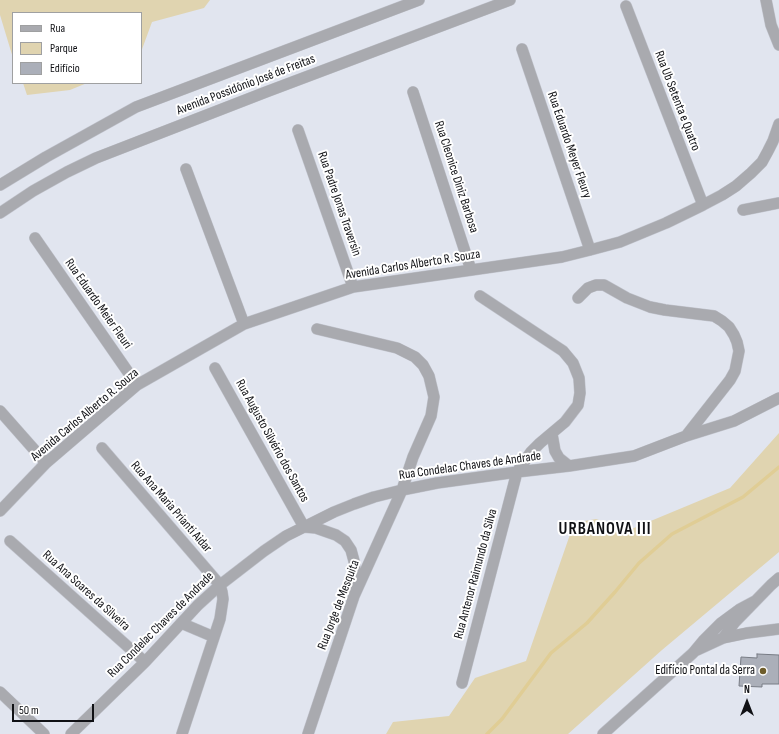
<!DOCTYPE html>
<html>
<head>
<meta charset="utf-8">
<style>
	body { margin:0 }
	#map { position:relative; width:779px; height:734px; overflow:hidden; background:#e1e5ef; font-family:"Sofia Sans Condensed",sans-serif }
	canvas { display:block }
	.legend { position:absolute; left:12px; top:12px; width:130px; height:72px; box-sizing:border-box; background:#fff; border:1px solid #9fa0a1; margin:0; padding:5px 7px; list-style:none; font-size:12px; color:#101115 }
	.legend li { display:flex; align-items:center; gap:8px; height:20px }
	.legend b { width:20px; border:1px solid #9fa0a1 }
	.north { position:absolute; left:727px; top:682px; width:40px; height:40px; -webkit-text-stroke:3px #fff; paint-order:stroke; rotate:0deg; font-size:11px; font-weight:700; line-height:16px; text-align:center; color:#101115 }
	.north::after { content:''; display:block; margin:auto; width:14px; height:18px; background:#101115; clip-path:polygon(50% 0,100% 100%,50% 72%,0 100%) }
	.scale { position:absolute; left:12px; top:704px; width:82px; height:18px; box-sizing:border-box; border:2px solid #101115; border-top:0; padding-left:5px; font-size:12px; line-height:14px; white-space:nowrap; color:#101115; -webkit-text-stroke:3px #fff; paint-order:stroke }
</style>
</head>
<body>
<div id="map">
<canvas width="779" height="734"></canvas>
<ul class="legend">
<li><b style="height:5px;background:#a9aaaf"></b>Rua</li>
<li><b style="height:11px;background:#e0d4b0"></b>Parque</li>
<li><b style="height:11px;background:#abafb9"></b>Edifício</li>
</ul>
<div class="north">N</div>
<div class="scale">50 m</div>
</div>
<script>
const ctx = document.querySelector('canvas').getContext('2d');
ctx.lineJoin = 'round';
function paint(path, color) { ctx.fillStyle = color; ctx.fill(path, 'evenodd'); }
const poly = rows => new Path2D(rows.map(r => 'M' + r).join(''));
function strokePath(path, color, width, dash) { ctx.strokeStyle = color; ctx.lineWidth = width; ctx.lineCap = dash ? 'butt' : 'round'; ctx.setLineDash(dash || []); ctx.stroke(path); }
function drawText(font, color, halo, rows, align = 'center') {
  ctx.font = font + ' "Sofia Sans Condensed",sans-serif'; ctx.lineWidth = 4; ctx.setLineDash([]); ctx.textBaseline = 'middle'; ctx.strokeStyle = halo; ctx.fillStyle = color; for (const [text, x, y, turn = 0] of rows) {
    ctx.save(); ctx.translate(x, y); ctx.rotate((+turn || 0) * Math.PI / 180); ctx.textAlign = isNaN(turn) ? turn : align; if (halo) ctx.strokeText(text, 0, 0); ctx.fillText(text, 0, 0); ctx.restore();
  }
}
paint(poly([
	[0,0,210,0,204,8,152,22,141,52,141,13,13,13,13,58,0,15],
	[23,83,87,83,70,90,27,95],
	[779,433,779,552,662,650,568,734,386,734,393,722,449,716,475,678,526,661,574,523,596,519,629,530,730,488]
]), '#e0d4b0');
strokePath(poly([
	[487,734,502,719,551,653,587,623,615,592,639,563,672,534,743,497,779,467]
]), '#e0cd95', 3.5);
const building = poly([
	[757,654,779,655,779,684,762,684,762,687,739,686,741,657,757,658,757,654]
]);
paint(building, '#abafb9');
strokePath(building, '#787c85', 1);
const minor = poly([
	[766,0,771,25,779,45],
	[626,6,703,205],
	[522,49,590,250],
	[413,92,471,270],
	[298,130,353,287],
	[186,169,244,324],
	[0,185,46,157,136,107,419,0],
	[743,210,779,203],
	[0,213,33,191,67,172,96,158,266,92,510,0],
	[35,238,137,385],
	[578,298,588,288,596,285,604,285,627,298,650,307,665,310,714,316,722,321,729,327,734,335,737,342,739,351,735,371,730,380,686,436],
	[215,368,304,527,316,528,336,535,345,541,351,550,354,561,355,571,354,590],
	[0,411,46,463],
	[552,434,555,451,559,458,569,466],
	[102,448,220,585,222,592,223,599,220,619,182,734],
	[0,511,46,463,137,385,244,324,353,287,562,257,590,250,620,242,666,223,703,205,722,195,736,186,751,173,762,162,768,151,773,141,779,124],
	[10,541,145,662],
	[181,623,214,637],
	[723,638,735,622,771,585,779,578],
	[697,650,723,638,747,633,779,629],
	[462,683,517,472,531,452,540,443,565,422,578,405,580,393,579,378,573,363,563,351,480,296],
	[0,692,44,734],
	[71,734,145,662,198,605,220,585,264,551,286,536,334,512,354,504,374,497,402,490,437,483,517,472,569,466,634,456,686,436,734,421,779,398],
	[308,734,354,596,402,490,413,457,431,416,434,397,429,376,423,365,415,357,397,348,317,329],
	[603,734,693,653,703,641,721,623,740,609,755,601]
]);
strokePath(minor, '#c0c3cc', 12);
strokePath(minor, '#a9aaaf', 11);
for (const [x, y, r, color] of [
	[763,671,4,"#6e5d2b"]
]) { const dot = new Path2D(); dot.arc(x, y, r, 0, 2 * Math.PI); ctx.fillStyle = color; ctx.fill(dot); strokePath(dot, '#fff', 1.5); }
drawText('13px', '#101115', '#fff', [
	["Avenida Possidônio José de Freitas",246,85,-21],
	["Rua Ub Setenta e Quatro",677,101,69],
	["Rua Eduardo Meyer Fleury",569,145,71],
	["Rua Cleonice Diniz Barbosa",456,177,72],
	["Rua Padre Jonas Traversin",339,204,71],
	["Avenida Carlos Alberto R. Souza",413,265,-9],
	["Rua Eduardo Meier Fleuri",98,304,55],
	["Avenida Carlos Alberto R. Souza",85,415,-40],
	["Rua Augusto Silvério dos Santos",272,441,61],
	["Rua Condelac Chaves de Andrade",470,466,-8],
	["Rua Ana Maria Prianti Aidar",171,507,49],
	["Rua Antenor Raimundo da Silva",476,574,-75],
	["Rua Ana Soares da Silveira",86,591,42],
	["Rua Jorge de Mesquita",339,605,-69],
	["Rua Condelac Chaves de Andrade",161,625,-45]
]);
drawText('13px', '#101115', '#fff', [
	["Edifício Pontal da Serra",755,671]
], 'right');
ctx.letterSpacing = '1px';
drawText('bold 17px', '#101115', '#fff', [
	["URBANOVA III",605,530]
]);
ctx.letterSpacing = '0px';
</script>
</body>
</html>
